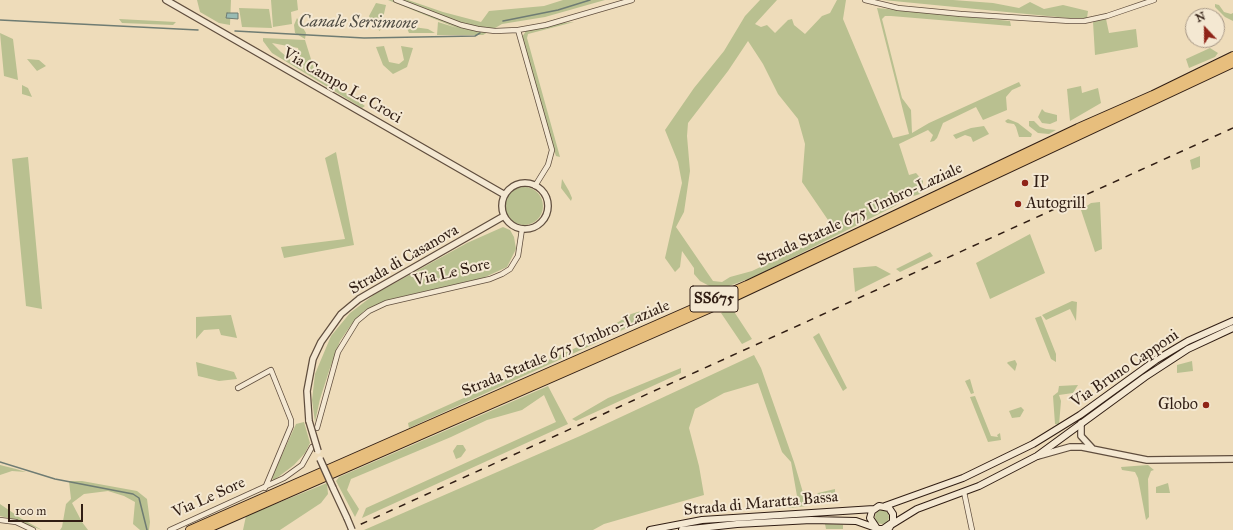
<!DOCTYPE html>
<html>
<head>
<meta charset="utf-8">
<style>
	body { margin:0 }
	#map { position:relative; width:1233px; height:530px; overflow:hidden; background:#eedcba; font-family:"IM FELL Great Primer",serif }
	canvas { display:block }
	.north { position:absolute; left:1185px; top:8px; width:40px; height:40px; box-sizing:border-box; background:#f4e8d2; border:1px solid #a69786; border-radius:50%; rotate:338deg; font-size:11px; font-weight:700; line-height:16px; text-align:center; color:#311e14 }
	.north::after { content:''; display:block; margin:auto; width:14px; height:18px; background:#8f2418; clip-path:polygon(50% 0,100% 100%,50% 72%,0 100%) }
	.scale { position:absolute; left:8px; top:504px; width:75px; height:18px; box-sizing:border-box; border:2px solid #311e14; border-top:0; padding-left:5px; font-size:12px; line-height:14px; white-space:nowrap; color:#311e14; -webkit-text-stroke:3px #f4e8d2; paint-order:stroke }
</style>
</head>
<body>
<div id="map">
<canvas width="1233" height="530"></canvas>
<div class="north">N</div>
<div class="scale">100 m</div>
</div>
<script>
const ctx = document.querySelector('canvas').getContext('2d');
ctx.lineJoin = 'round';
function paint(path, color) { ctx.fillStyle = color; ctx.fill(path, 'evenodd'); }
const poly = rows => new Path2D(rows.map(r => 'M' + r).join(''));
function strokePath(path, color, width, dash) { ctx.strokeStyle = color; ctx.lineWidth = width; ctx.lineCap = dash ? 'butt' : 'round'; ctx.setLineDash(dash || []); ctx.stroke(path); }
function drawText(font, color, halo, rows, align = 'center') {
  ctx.font = font + ' "IM FELL Great Primer",serif'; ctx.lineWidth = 4; ctx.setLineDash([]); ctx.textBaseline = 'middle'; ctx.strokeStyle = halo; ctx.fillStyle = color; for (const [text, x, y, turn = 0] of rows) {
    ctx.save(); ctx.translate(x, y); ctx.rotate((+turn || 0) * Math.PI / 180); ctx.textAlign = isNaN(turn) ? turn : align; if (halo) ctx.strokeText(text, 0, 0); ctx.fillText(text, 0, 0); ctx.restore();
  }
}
paint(poly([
	[197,0,231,0,230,25,219,23,200,12],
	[271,0,297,0,298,10,291,12,292,24,273,27],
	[388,0,408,0,443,12,481,22,489,11,544,6,563,0,605,0,545,17,502,24,483,35,437,35,438,22,457,28],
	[760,0,777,0,755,24,761,27,767,25,775,33,788,20,792,19,794,25,805,34,822,16,830,13,837,0,846,0,843,19,893,138,909,134,877,8,1010,21,1011,26,891,16,885,16,882,19,902,98,911,110,912,133,929,123,1019,82,1021,86,1012,90,1006,97,1007,110,983,120,976,107,943,123,937,138,934,141,930,142,933,135,928,130,899,144,909,175,916,173,923,181,923,189,920,194,907,198,893,207,756,276,721,289,715,289,700,281,694,274,694,268,682,251,680,267,675,272,665,258,682,183,678,162,665,130,694,88,724,51,745,16],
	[748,41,763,64,778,94,798,119,805,144,802,182,828,220,832,233,752,271,730,277,722,282,713,281,676,227,684,212,690,171,687,136,688,123,728,71],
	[883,0,953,0,993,3,1019,8,1030,2,1044,9,1063,5,1088,11,1087,18,1068,18],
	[376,3,386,5,380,31,373,26,369,16],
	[1215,4,1219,5,1224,12,1231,14,1233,13,1233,21,1225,17,1215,7],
	[239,8,269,9,272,28,242,27],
	[297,18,306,33,305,39,295,33,294,25],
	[119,19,176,22,173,25,122,23],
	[1106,19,1109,33,1136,29,1138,47,1095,55,1093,22],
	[574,22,528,34,527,38,560,157,556,156,552,145,522,37,526,31,561,23],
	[406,26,428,29,435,33,409,33],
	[0,33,13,39,18,80,4,76],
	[263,38,305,40,315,72,365,106,362,108,272,53,263,41],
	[272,43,298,48,304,71,281,52],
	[384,46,389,62,399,64,404,60,401,46,413,48,407,67,393,74,383,65,376,47],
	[1210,48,1218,53,1215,57,1189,68,1186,59],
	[27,59,39,60,46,66,37,71],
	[22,85,28,88,32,97,22,94],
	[1081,86,1082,93,1098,88,1101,103,1070,121,1067,89],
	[1042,109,1045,112,1057,115,1057,121,1050,124,1042,123,1038,117],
	[1008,119,1018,123,1032,134,1031,137,1019,137,1016,127,1014,124,1007,123,1005,121],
	[1029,121,1034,121,1040,127,1046,129,1056,130,1049,134,1038,133,1029,126],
	[984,126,989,134,973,142,971,137,965,135,956,139,953,135,971,128],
	[336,152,354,245,284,258,281,247,345,239,325,158],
	[1200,156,1200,167,1192,170,1190,160],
	[28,157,42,309,26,306,12,159],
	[562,179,569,191,572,198,571,201,561,188],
	'505 206a19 19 0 1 1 38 0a19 19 0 1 1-38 0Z',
	[1100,202,1102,249,1095,252,1081,210,1091,203],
	[503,227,510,230,514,237,516,249,507,267,483,278,391,299,364,311,351,325,340,341,330,368,320,399,315,422,312,400,315,374,331,336,350,313,375,294,467,243],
	[1030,234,1045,273,990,299,976,263],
	[930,252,933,256,900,272,896,269],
	[876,266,891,274,855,292,853,268],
	[1072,301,1077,302,1076,321,1070,309,1046,320,1042,315],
	[731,307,752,339,742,344,721,313],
	[641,311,653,315,592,345,409,428,408,423,582,345,631,314],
	[231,315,237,338,221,335,219,329,204,330,196,339,196,317],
	[1041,316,1056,354,1056,362,1051,359,1035,318],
	[819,333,847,388,843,391,813,337],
	[754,355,761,368,794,462,807,506,790,508,786,506,796,502,797,496,791,462,782,452,758,383,724,393,695,409,689,428,699,466,704,495,604,524,593,530,364,530,580,436],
	[1015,360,1017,364,1015,371,1007,363,1008,362],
	[1192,361,1193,371,1177,373,1177,365],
	[196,362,234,372,237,379,219,381,198,376],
	[681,368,681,373,576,421,572,419,608,398],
	[970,379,974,393,971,394,965,381],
	[1078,385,1073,393,1059,395,1061,401,1059,425,1055,424,1053,396,1058,392,1059,386],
	[548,386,568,424,362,518,366,508,556,422,544,395,522,410,487,420,451,437,351,479,347,490,359,509,355,517,336,481,339,477],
	[975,396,991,436,998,437,997,435,1000,433,1001,440,988,442,970,397],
	[1021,407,1024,410,1020,417,1012,418,1009,411],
	[304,422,310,443,305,453,294,465,273,481,272,477,296,424],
	[457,445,463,445,466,450,461,457,456,459,453,451],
	[0,465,16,469,26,472,12,471,0,475],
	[1148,465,1154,470,1151,471,1148,479,1149,517,1146,520,1138,478,1135,472,1122,470,1121,467],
	[69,481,82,481,137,491,147,499,150,522,149,530,140,530,133,524,135,502,124,496,108,491,84,494,72,503,82,522,88,530,60,530,62,527,66,504,71,499],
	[327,483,328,494,321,503,280,530,243,530,246,516],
	[1168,483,1170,493,1156,493,1156,487],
	[835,489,835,496,818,503,816,496,818,493],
	[0,504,22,519,42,530,9,518,0,516],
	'875 517a7 7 0 1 1 14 0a7 7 0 1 1-14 0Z',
	[825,524,843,525,843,529,826,529]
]), '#b9c090');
const water = poly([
	[227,13,238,13,238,19,226,18,227,13]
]);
paint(water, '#99bbb3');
strokePath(water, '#6f7c73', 1);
strokePath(poly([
	[0,20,198,30],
	[503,21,558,10,590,0],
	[235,31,364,38,475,36,480,33],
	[0,462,55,479,133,494,139,498,147,530]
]), '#6f7c73', 1.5);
const minor = poly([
	[396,0,461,25,478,29,495,31,518,30,546,25,632,0],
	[865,0,898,8,961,14,1070,21,1084,21,1107,16,1154,0],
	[518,30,552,150,548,165,535,186],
	[238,388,271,370,291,420,291,426,265,488],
	[317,428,338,352,357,321,369,311,386,303,490,279,502,274,510,269,518,256,522,229],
	[964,492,972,530],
	[0,520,16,522,33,530],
	[170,530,284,478,302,465,312,447]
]);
const tertiary = poly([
	[166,0,505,195],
	'502 206a23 23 0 1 1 46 0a23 23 0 1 1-46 0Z',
	[309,421,307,391,313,359,321,342,341,314,359,299,371,292,504,216],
	[1081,423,1081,436,1093,449],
	[1038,456,1070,447,1082,447,1147,460,1233,459],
	[333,488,347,518]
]);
const secondary = poly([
	[885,506,963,478,1033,444,1080,415,1156,360,1188,341,1233,321],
	[650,530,702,520,874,509],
	[682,530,737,524,811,520,856,521,879,529,883,529,893,522,893,514,889,508,879,506,872,511,870,518,876,527],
	[888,530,891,525,917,509,979,486,1037,456,1145,377,1188,349,1233,328]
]);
const trunk = poly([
	[190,530,747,285,1078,128,1153,95,1233,56],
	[204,530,713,307,1233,63]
]);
strokePath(minor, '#604e3e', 6);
strokePath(tertiary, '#604e3e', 8);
strokePath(secondary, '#311e14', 8);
strokePath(trunk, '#311e14', 10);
strokePath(minor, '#f4e8d2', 4.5);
strokePath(tertiary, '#f4e8d2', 5.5);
strokePath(secondary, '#f4e8d2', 6);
strokePath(trunk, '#e7be7d', 8);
strokePath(poly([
	[348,530,1233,128]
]), '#311e14', 1.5, [7, 7]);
const tertiaryBridge = poly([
	[309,421,318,451],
	[320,459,333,488],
	[347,518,352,530]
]);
strokePath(tertiaryBridge, '#604e3e', 8, []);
strokePath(tertiaryBridge, '#f4e8d2', 5.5);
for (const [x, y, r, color] of [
	[1025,183,4,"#8f2418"],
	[1018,204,4,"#8f2418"],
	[1206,405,4,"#8f2418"]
]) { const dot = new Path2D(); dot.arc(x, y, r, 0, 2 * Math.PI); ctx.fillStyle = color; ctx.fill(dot); strokePath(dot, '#f4e8d2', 1.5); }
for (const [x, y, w] of [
	[714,299,48]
]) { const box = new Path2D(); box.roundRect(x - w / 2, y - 13, w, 26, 3); ctx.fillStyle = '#f4e8d2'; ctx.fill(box); strokePath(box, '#311e14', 1); }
drawText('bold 15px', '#311e14', null, [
	["SS675",714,299]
]);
drawText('16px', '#311e14', '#f4e8d2', [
	["Via Campo Le Croci",342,86,30],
	["Strada Statale 675 Umbro-Laziale",860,215,-25],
	["Strada di Casanova",404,260,-30],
	["Via Le Sore",452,273,-13],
	["Strada Statale 675 Umbro-Laziale",566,349,-23],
	["Via Bruno Capponi",1125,369,-34],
	["Via Le Sore",209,498,-24],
	["Strada di Maratta Bassa",761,504,-5]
]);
drawText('16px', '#311e14', '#f4e8d2', [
	["IP",1033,183],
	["Autogrill",1026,204],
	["Globo",1198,405,"right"]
], 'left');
drawText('italic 17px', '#504d44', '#f4e8d2', [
	["Canale Sersimone",358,23,1]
]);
</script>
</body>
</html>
